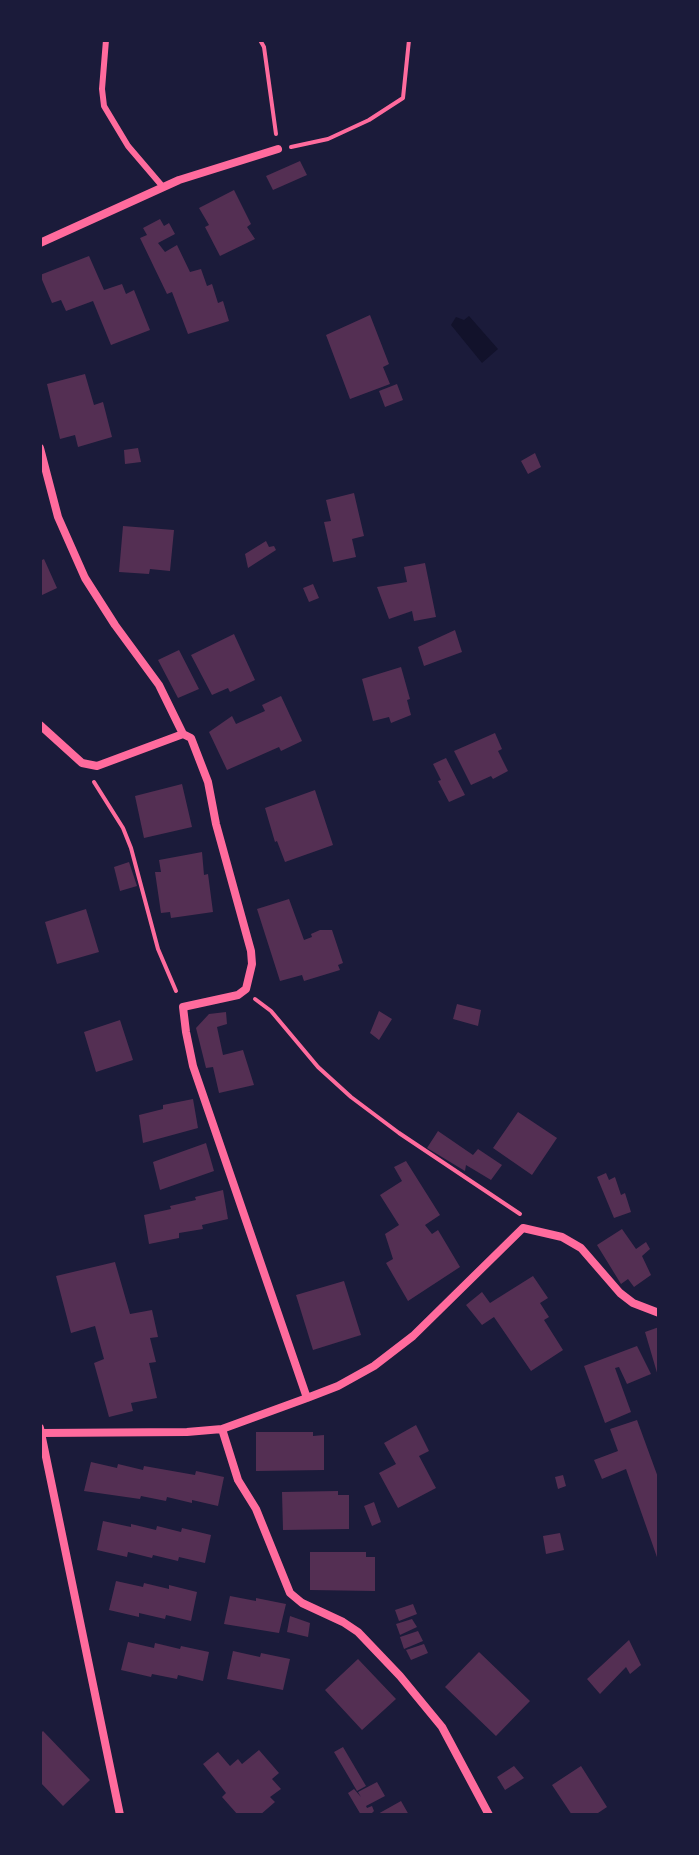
<!DOCTYPE html>
<html>
<head>
<meta charset="utf-8">
<style>
	body { margin:0 }
	#map { position:relative; width:699px; height:1855px; overflow:hidden; background:#1b1b3a; font-family:"PT Sans Narrow",sans-serif }
	canvas { display:block }
	.frame { position:absolute; inset:0; border:42px solid #1b1b3a; pointer-events:none }
</style>
</head>
<body>
<div id="map">
<canvas width="699" height="1855"></canvas>
<div class="frame"></div>
</div>
<script>
const ctx = document.querySelector('canvas').getContext('2d');
ctx.lineJoin = 'round';
function paint(path, color) { ctx.fillStyle = color; ctx.fill(path, 'evenodd'); }
const poly = rows => new Path2D(rows.map(r => 'M' + r).join(''));
function strokePath(path, color, width, dash) { ctx.strokeStyle = color; ctx.lineWidth = width; ctx.lineCap = dash ? 'butt' : 'round'; ctx.setLineDash(dash || []); ctx.stroke(path); }
paint(poly([
	[469,316,498,349,482,363,451,325,456,317,464,320]
]), '#12122b');
paint(poly([
	[300,161,307,175,273,190,266,176],
	[234,190,251,224,247,227,255,239,220,256,205,227,209,225,199,208],
	[160,219,164,226,169,223,175,234,158,243,165,252,177,245,190,272,201,269,207,286,212,284,218,303,223,301,229,321,188,334,172,292,167,294,140,238,147,235,143,228],
	[89,256,104,290,122,284,126,294,134,290,150,330,111,345,93,301,66,311,61,300,52,303,40,275],
	[370,315,389,364,383,367,390,384,350,399,326,335],
	[85,374,94,405,103,402,112,437,78,447,75,435,60,439,47,384],
	[397,384,403,400,385,407,379,391],
	[138,448,141,462,125,464,124,450],
	[535,453,541,467,528,474,521,461],
	[354,493,364,536,352,539,356,557,333,562,324,522,331,521,326,500],
	[123,526,174,530,170,571,150,569,149,574,119,572],
	[266,541,269,547,274,546,276,550,248,568,245,554],
	[44,559,57,588,40,596,40,561],
	[425,563,436,617,414,621,412,611,389,619,377,587,407,582,404,567],
	[313,584,319,598,309,602,303,588],
	[455,630,462,652,424,666,418,647],
	[234,634,255,680,230,692,228,688,212,695,191,655],
	[179,650,199,689,178,698,158,660],
	[401,667,410,699,407,700,411,715,391,723,389,717,373,721,362,679],
	[281,696,302,741,281,751,279,747,227,770,209,732,232,716,236,724,265,711,262,705],
	[495,733,502,749,498,751,508,771,493,779,491,776,471,785,454,751],
	[446,758,465,795,449,802,438,781,441,780,433,764],
	[182,784,192,827,144,838,135,796],
	[315,790,333,845,285,862,277,841,275,842,265,808],
	[202,852,204,875,208,874,213,912,171,918,170,912,161,913,155,872,161,872,159,860],
	[129,862,137,886,120,891,114,867],
	[289,899,304,940,312,937,311,934,320,930,332,930,343,963,338,965,340,970,304,981,302,975,280,981,257,909],
	[86,909,99,952,57,964,45,922],
	[457,1004,481,1010,478,1026,453,1019],
	[379,1011,392,1019,379,1040,370,1033],
	[226,1012,227,1024,217,1027,223,1055,243,1050,254,1085,219,1093,213,1067,206,1068,196,1028,209,1014],
	[120,1020,133,1060,96,1072,84,1032],
	[193,1099,198,1128,143,1143,139,1115,163,1109,163,1105],
	[518,1112,557,1138,532,1175,493,1148],
	[438,1131,473,1155,478,1149,502,1165,491,1180,466,1165,465,1171,427,1148],
	[206,1143,214,1171,160,1190,153,1162],
	[406,1161,440,1215,425,1225,432,1234,438,1230,460,1267,408,1301,386,1263,393,1259,385,1234,399,1225,380,1195,402,1181,394,1167],
	[606,1173,609,1180,615,1177,621,1195,625,1193,631,1212,614,1218,597,1177],
	[223,1190,228,1219,202,1225,203,1229,179,1233,179,1238,149,1244,144,1215,171,1209,170,1206,196,1200,195,1197],
	[622,1229,636,1249,646,1242,650,1249,642,1256,651,1275,634,1287,628,1279,621,1284,597,1245],
	[115,1262,130,1314,152,1310,158,1337,150,1338,156,1362,149,1363,157,1398,131,1403,133,1411,109,1417,94,1363,104,1359,95,1326,71,1333,56,1276],
	[533,1276,548,1298,540,1303,549,1317,544,1320,563,1350,531,1371,494,1317,482,1325,466,1305,482,1292,490,1303],
	[344,1281,361,1335,313,1350,296,1295],
	[659,1327,659,1376,658,1376,645,1332],
	[637,1346,651,1374,627,1384,619,1367,615,1368,631,1412,605,1423,584,1366],
	[637,1420,659,1480,658,1560,626,1469,602,1479,594,1460,618,1451,610,1429],
	[416,1425,429,1451,419,1456,436,1488,398,1508,379,1473,396,1464,384,1443],
	[256,1432,313,1432,313,1436,324,1435,324,1470,256,1471],
	[91,1462,117,1468,118,1464,143,1470,144,1466,195,1475,196,1471,224,1477,218,1506,192,1500,192,1503,167,1497,166,1501,141,1496,140,1499,84,1491],
	[563,1475,566,1486,558,1489,555,1477],
	[338,1491,338,1495,349,1495,349,1529,283,1530,282,1492],
	[374,1502,381,1522,372,1526,364,1506],
	[103,1521,131,1527,131,1524,156,1530,157,1526,181,1532,182,1528,211,1535,205,1563,179,1557,178,1561,153,1555,152,1558,128,1552,127,1557,97,1550],
	[560,1533,564,1550,546,1554,543,1536],
	[310,1552,366,1552,366,1557,375,1557,375,1591,310,1590],
	[116,1581,143,1587,144,1583,169,1589,169,1585,197,1592,191,1621,166,1615,165,1619,139,1613,139,1617,109,1610],
	[230,1596,256,1601,256,1598,286,1604,279,1633,224,1624],
	[413,1604,417,1614,399,1621,395,1610],
	[290,1616,310,1623,308,1637,287,1632],
	[412,1619,417,1627,400,1635,396,1624],
	[418,1631,423,1641,404,1649,400,1637],
	[629,1640,641,1665,630,1674,626,1667,600,1694,587,1679],
	[128,1642,154,1648,155,1643,180,1649,181,1646,209,1652,203,1681,178,1675,177,1679,152,1674,151,1677,121,1670],
	[424,1644,428,1653,411,1660,406,1650],
	[233,1651,260,1657,261,1653,290,1659,283,1690,227,1679],
	[479,1652,530,1701,496,1736,445,1687],
	[358,1659,396,1699,362,1730,325,1690],
	[43,1731,90,1780,63,1806,40,1782,40,1734],
	[343,1747,366,1786,357,1791,334,1752],
	[259,1750,279,1773,272,1779,281,1789,270,1797,275,1802,260,1815,238,1815,222,1797,226,1793,203,1764,218,1752,230,1766,238,1759,242,1764],
	[514,1766,524,1778,505,1790,497,1777],
	[581,1766,607,1807,595,1815,572,1815,552,1785],
	[377,1782,385,1796,366,1806,367,1808,372,1806,374,1811,370,1815,361,1815,348,1793,354,1789,361,1797,358,1792],
	[401,1801,409,1815,376,1815]
]), '#542f53');
strokePath(poly([
	[260,40,264,47,276,134],
	[291,147,328,139,369,120,403,98,409,40],
	[94,782,123,828,131,848,158,949,176,991],
	[255,999,271,1011,318,1067,351,1097,399,1133,520,1214]
]), '#ff6b9d', 4);
strokePath(poly([
	[106,40,102,89,104,106,128,146,163,187]
]), '#ff6b9d', 6);
strokePath(poly([
	[40,243,179,180,278,149],
	[40,448,58,517,85,578,115,625,159,685,183,734,191,738,208,782,216,824,251,951,252,964,246,989,238,995,183,1007,186,1032,193,1066,307,1398,222,1429,187,1432,41,1433],
	[40,725,82,763,97,766,183,734],
	[307,1398,338,1386,374,1366,413,1336,523,1228,562,1237,581,1248,620,1293,633,1303,659,1313],
	[40,1428,120,1815],
	[222,1429,238,1480,256,1509,290,1593,302,1603,343,1622,358,1632,400,1676,442,1727,489,1815]
]), '#ff6b9d', 8);
</script>
</body>
</html>
